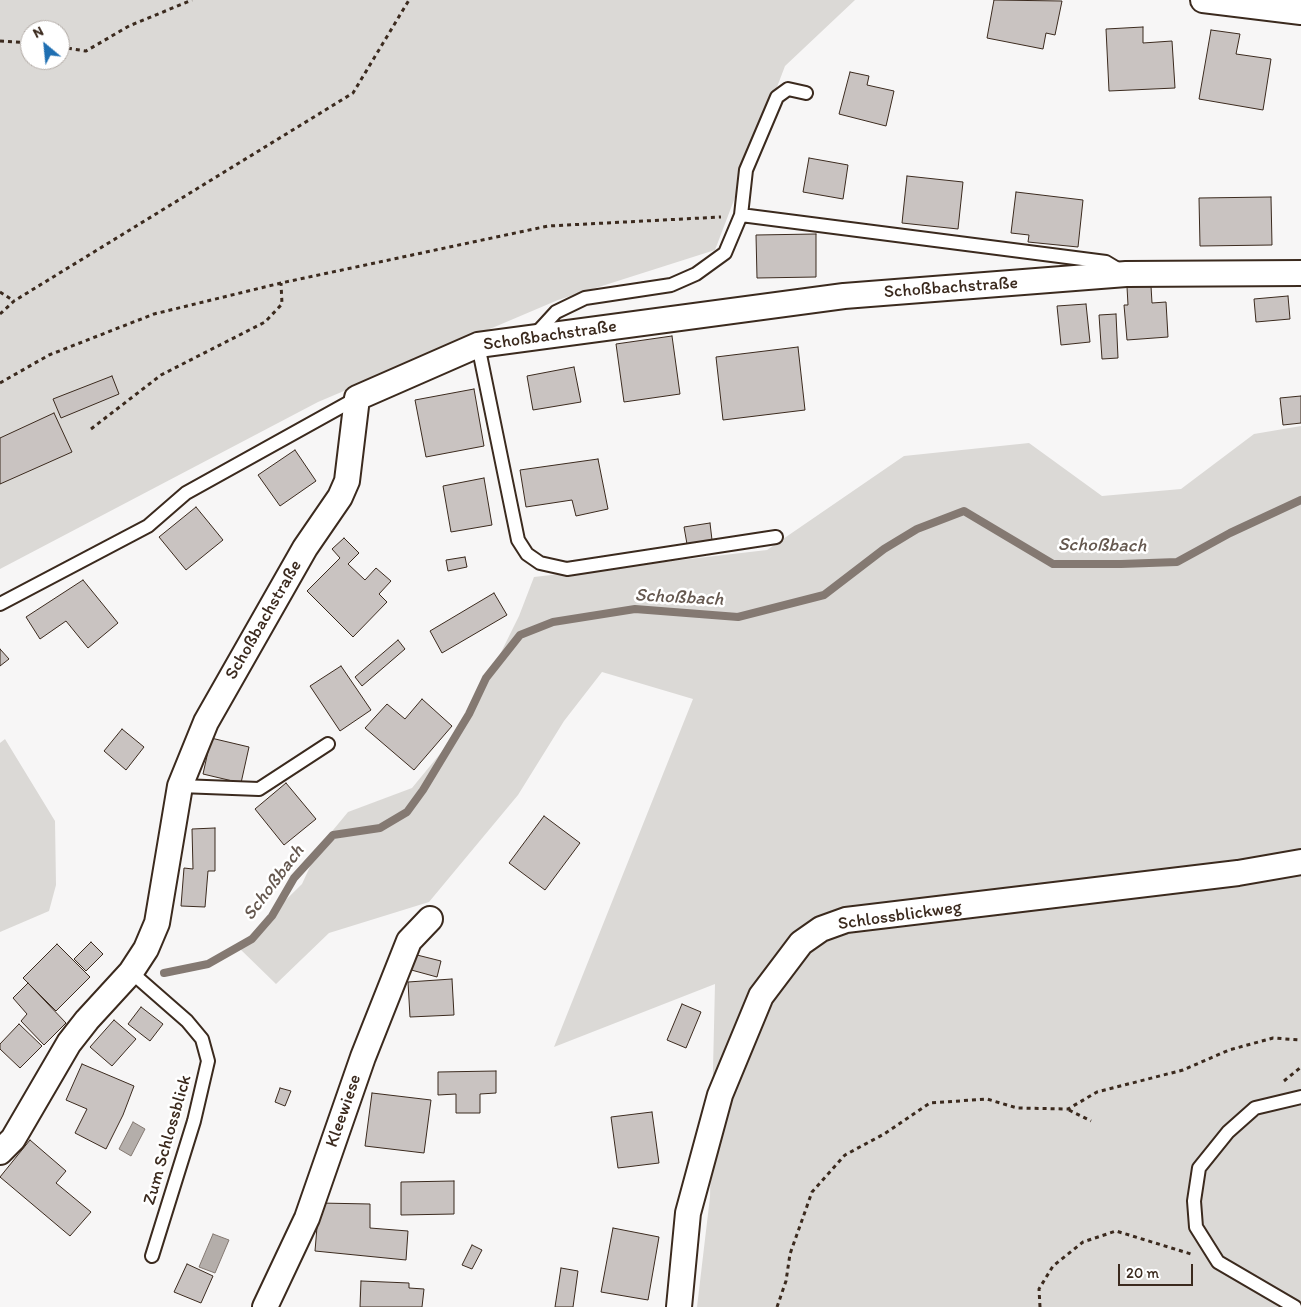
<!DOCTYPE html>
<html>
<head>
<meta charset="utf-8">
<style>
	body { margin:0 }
	#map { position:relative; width:1301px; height:1307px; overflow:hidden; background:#f7f6f6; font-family:Itim,sans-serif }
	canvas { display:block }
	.north { position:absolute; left:20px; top:20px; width:50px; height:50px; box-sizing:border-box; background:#fff; border:1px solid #b1aaa5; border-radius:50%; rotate:332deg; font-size:14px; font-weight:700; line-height:20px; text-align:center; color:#3b2a1e }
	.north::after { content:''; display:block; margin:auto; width:18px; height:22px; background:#1f6fb2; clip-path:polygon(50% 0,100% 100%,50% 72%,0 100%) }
	.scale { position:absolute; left:1118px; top:1264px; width:75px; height:22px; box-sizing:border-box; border:2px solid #3b2a1e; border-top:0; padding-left:6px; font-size:15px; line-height:18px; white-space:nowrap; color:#3b2a1e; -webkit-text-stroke:4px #fff; paint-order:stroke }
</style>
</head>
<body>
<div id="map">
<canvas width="1301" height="1307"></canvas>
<div class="north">N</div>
<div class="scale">20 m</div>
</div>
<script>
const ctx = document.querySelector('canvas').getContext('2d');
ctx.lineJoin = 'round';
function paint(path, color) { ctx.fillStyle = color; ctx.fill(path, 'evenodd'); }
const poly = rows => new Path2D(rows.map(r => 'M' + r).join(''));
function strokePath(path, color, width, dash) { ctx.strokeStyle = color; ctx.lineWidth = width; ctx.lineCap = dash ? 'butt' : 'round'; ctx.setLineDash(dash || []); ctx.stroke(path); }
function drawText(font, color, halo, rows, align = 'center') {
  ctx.font = font + ' Itim,sans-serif'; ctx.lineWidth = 5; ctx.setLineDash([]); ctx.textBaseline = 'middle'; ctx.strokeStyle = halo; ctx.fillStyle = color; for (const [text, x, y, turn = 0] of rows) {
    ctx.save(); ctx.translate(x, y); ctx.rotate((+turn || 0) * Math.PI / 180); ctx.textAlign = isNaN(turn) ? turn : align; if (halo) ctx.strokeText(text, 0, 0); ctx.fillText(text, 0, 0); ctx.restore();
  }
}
paint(poly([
	[0,0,855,0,785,66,715,250,558,300,318,402,0,569],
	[30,30,60,30,60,60,30,60],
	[1301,426,1301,1307,697,1307,710,1197,715,984,554,1047,693,699,602,672,564,721,518,795,429,902,329,933,276,984,238,947,302,884,319,847,348,812,412,788,467,721,519,616,534,577,767,550,904,456,1029,443,1102,496,1181,489,1254,434],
	[5,739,55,821,56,885,49,911,0,932,0,743]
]), '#dbd9d6');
const water = poly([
	[133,1122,145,1129,131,1156,119,1149,133,1122],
	[213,1234,229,1240,215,1273,199,1267,213,1234]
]);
paint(water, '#b4aeaa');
strokePath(water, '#847972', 1);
strokePath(poly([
	[164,973,208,964,252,939,272,916,294,878,333,835,380,828,407,812,423,790,469,714,486,678,520,635,553,622,635,609,738,617,824,595,884,549,917,529,964,511,1053,564,1121,564,1177,562,1230,533,1301,500]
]), '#847972', 8);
const building = poly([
	[994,0,1062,1,1055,35,1046,33,1043,49,987,38,994,0],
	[1143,27,1143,43,1172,41,1175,88,1109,91,1106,29,1143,27],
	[1211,30,1240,34,1236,54,1271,59,1263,110,1199,99,1211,30],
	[850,72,869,76,867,85,894,91,886,126,839,114,850,72],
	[809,158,848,165,843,199,803,192,809,158],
	[907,176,963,182,958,229,902,223,907,176],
	[1016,192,1083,200,1078,247,1028,242,1029,235,1011,233,1016,192],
	[1271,197,1272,245,1200,246,1199,198,1271,197],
	[816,234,816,277,757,278,756,235,816,234],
	[1151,286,1152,303,1166,302,1168,337,1127,340,1124,305,1128,305,1127,287,1151,286],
	[1288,296,1290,319,1256,322,1254,299,1288,296],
	[1086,304,1090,342,1061,345,1057,306,1086,304],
	[1116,314,1118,358,1102,359,1099,315,1116,314],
	[672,336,680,394,624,402,616,344,672,336],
	[798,347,805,410,723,420,716,357,798,347],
	[574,367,581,402,533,410,527,376,574,367],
	[112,376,119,394,61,418,53,399,112,376],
	[474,389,484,446,426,457,415,400,474,389],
	[1301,396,1301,423,1283,425,1280,398,1301,396],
	[54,413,72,452,0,484,0,438,54,413],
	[295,450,316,481,280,506,258,475,295,450],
	[598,459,608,509,576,516,572,500,526,507,520,470,598,459],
	[484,478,492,525,451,532,443,486,484,478],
	[196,507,223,540,186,570,159,537,196,507],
	[710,523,712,540,687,544,684,527,710,523],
	[344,538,359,553,348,564,365,580,376,568,391,581,379,594,387,602,353,637,307,591,340,558,332,549,344,538],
	[465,557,467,567,448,571,446,560,465,557],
	[83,580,118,623,88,648,66,621,40,639,26,617,83,580],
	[494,593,507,615,442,653,430,631,494,593],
	[398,640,405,649,362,686,355,677,398,640],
	[0,649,9,659,0,666,0,649],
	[341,666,371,710,340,731,310,686,341,666],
	[422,699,452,726,414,770,365,728,387,704,405,719,422,699],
	[122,729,144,747,126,770,104,751,122,729],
	[211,738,249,747,241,783,203,774,211,738],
	[286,783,316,819,284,845,255,809,286,783],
	[544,816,580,843,545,890,509,863,544,816],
	[215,828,215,871,208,871,205,907,181,906,184,868,193,869,192,829,215,828],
	[91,942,103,954,86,971,74,959,91,942],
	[57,944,90,977,56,1011,23,978,57,944],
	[409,953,441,961,437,977,404,968,409,953],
	[452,979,454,1015,410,1017,408,982,452,979],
	[28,983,66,1023,44,1045,21,1021,27,1014,13,998,28,983],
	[682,1004,701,1012,686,1048,667,1040,682,1004],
	[141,1007,163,1024,150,1041,128,1024,141,1007],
	[114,1020,136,1039,112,1066,90,1047,114,1020],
	[19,1024,42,1046,20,1068,0,1049,0,1044,19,1024],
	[82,1064,134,1086,123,1115,106,1149,75,1133,87,1109,66,1100,82,1064],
	[496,1071,496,1093,480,1094,480,1113,456,1113,456,1094,438,1095,438,1072,496,1071],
	[280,1088,291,1091,285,1106,275,1102,280,1088],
	[372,1093,431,1100,424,1153,365,1146,372,1093],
	[652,1112,659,1163,618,1168,611,1117,652,1112],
	[30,1140,66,1171,56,1183,91,1212,70,1236,0,1177,30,1140],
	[454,1181,454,1214,401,1215,401,1182,454,1181],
	[319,1203,370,1204,370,1228,408,1231,406,1260,315,1251,319,1203],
	[613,1228,659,1237,648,1300,601,1292,613,1228],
	[472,1245,482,1250,472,1269,462,1265,472,1245],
	[187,1264,213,1276,201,1303,174,1292,187,1264],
	[561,1268,578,1271,573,1307,555,1307,561,1268],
	[361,1281,409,1283,409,1288,424,1289,422,1307,360,1307,361,1281]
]);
paint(building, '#c9c3c1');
strokePath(building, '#3b2a1e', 1);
const service = poly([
	[741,215,1106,262,1121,271],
	[534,336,556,312,585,298,671,285,696,274,725,253,741,215,746,170,777,97,788,89,806,93],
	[478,345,518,540,527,554,540,563,567,569,776,537],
	[0,604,148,526,186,493,357,398],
	[180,786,259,789,328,744],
	[131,972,187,1021,202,1039,208,1061,194,1121,152,1256],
	[1295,1307,1218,1262,1196,1227,1194,1201,1199,1168,1228,1132,1255,1108,1301,1097]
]);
const minor = poly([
	[1203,0,1301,12],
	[0,1152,13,1139,69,1043,87,1020,131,972,146,949,157,923,180,786,206,722,305,548,340,497,347,481,357,398,478,345,844,296,1126,274,1301,273],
	[265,1307,307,1218,363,1057,409,941,430,919],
	[679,1307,688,1213,720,1095,761,996,801,943,821,929,846,920,1238,873,1301,862]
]);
strokePath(service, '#3b2a1e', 16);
strokePath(minor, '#3b2a1e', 28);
strokePath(poly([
	[0,41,30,43],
	[60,47,86,51,129,26,192,0],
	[0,292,14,301],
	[0,314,14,301,353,93,409,0],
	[0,383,49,355,154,314,281,283,548,226,721,217],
	[91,429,161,375,265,322,282,304,281,283],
	[1284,1081,1301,1067],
	[1069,1110,1091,1121],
	[777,1307,786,1281,790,1254,812,1192,845,1155,884,1134,930,1103,987,1099,1017,1108,1068,1109,1097,1092,1183,1070,1229,1050,1273,1038,1301,1040],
	[1040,1307,1039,1289,1053,1266,1083,1242,1116,1231,1191,1254]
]), '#3b2a1e', 3, [4, 4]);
strokePath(service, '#fff', 12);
strokePath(minor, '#fff', 24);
drawText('18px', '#3b2a1e', '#fff', [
	["Schoßbachstraße",951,288,-4],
	["Schoßbachstraße",550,336,-8],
	["Schoßbachstraße",264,620,-60],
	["Schlossblickweg",900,916,-8],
	["Kleewiese",344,1111,-71],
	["Zum Schlossblick",168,1140,-74]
]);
drawText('italic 19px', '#65584f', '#fff', [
	["Schoßbach",1102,546,1],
	["Schoßbach",679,598,3],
	["Schoßbach",274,883,-53]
]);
</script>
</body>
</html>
